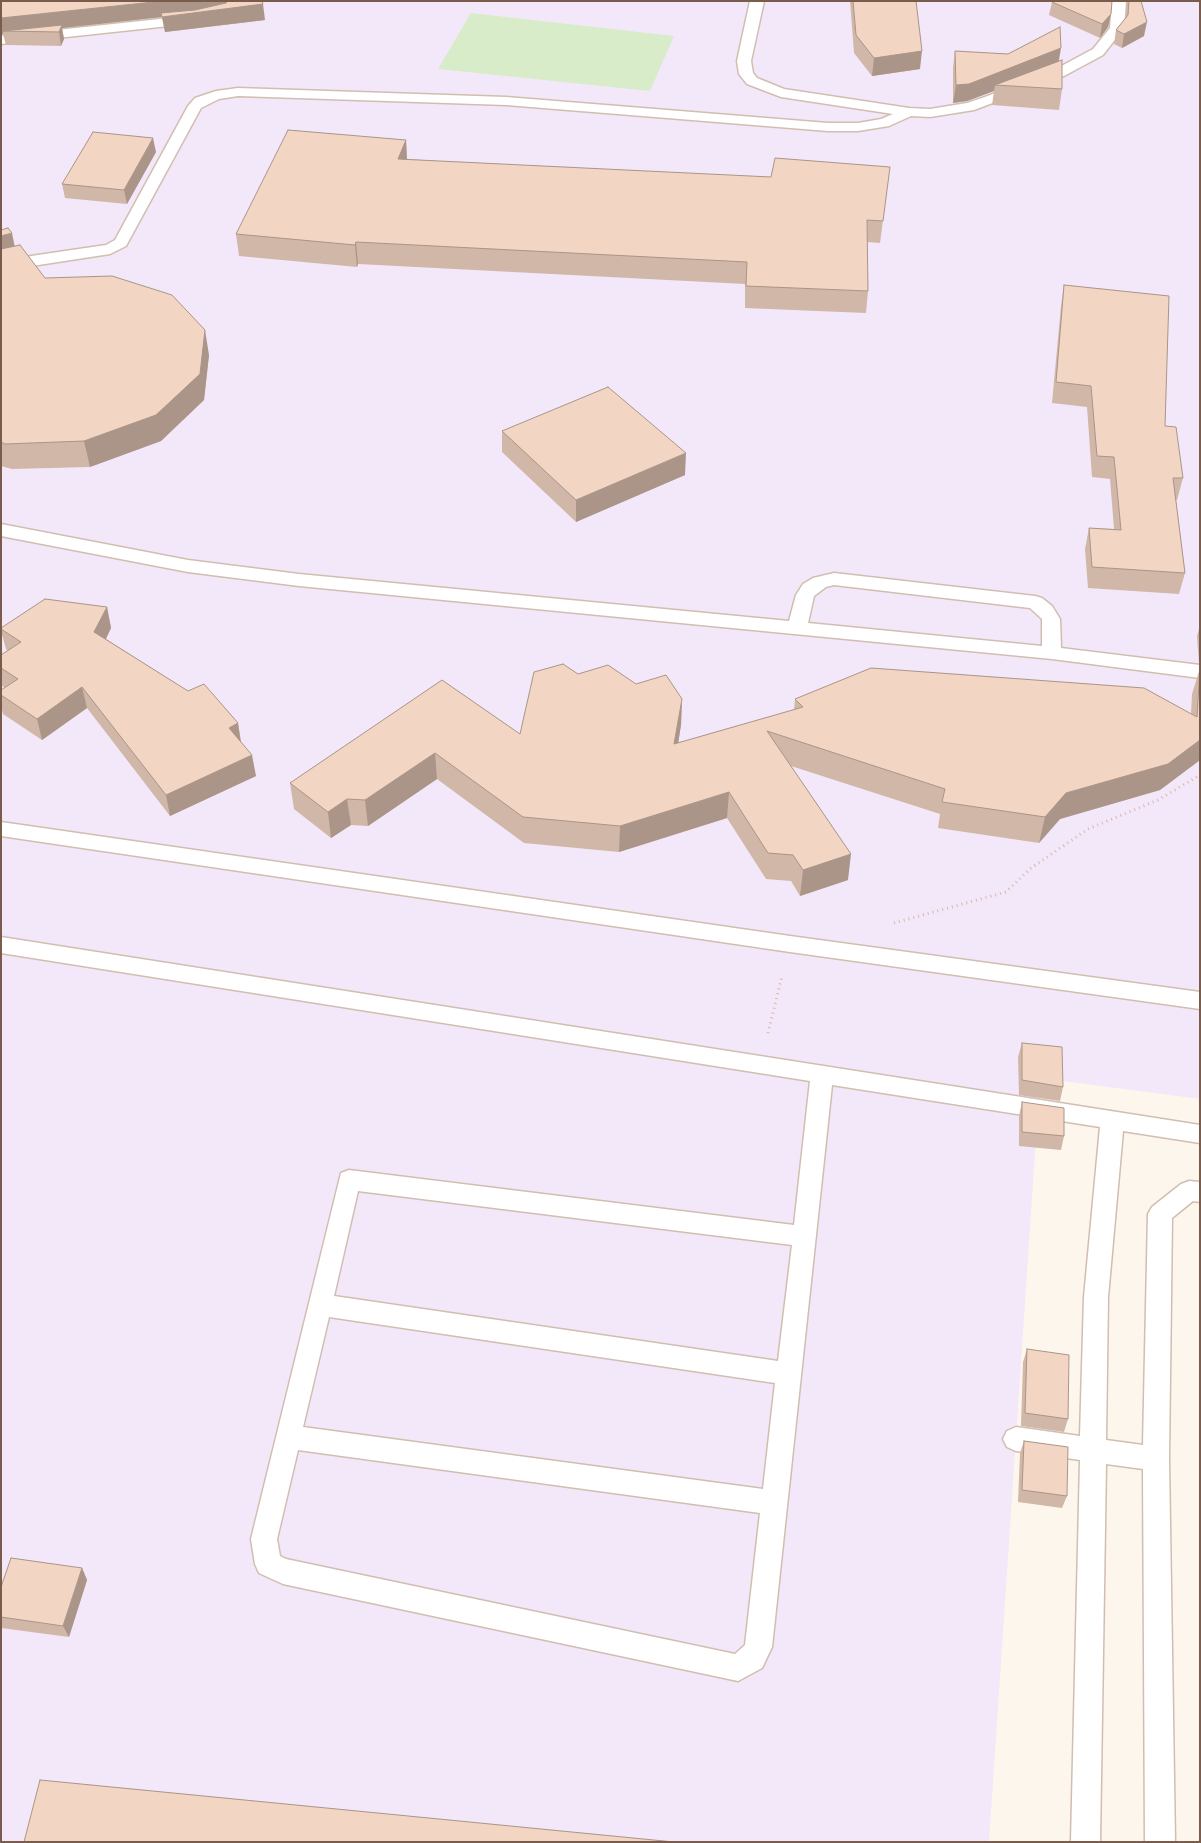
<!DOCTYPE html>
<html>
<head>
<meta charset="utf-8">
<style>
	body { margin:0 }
	#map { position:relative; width:1201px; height:1843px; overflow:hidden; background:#fdf6ec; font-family:Montserrat,sans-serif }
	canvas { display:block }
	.frame { position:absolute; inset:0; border:2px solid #7a5c4d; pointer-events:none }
</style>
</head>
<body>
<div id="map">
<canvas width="1201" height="1843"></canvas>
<div class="frame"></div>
</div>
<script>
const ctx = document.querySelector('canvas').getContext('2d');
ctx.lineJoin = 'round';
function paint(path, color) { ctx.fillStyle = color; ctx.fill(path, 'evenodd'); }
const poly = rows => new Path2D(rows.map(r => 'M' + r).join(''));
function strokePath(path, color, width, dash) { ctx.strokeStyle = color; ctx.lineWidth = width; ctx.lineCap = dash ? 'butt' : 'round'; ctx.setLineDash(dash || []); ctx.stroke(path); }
paint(poly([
	[1,1,1200,1,1200,1099,1040,1078,989,1842,1,1842]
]), '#f3e8fa');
paint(poly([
	[471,13,674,36,650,91,438,69]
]), '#d8ecc9');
const lane = poly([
	[233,1,250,1,228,16,197,23,1,44,1,36,197,15,218,10,233,1],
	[750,1,764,1,751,61,753,73,757,78,784,89,909,108,930,109,967,103,985,97,1054,70,1093,49,1110,28,1112,1,1126,1,1124,28,1103,55,1064,76,974,110,930,117,911,116,889,126,858,131,828,131,506,105,238,96,219,99,201,108,126,246,110,254,32,266,1,274,1,264,31,256,106,245,115,240,188,106,195,98,216,91,238,88,506,97,828,123,858,123,881,119,893,114,781,97,747,84,739,74,737,61,750,1],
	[1,524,188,560,299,574,789,621,796,595,803,584,813,578,834,573,1035,596,1042,598,1052,606,1060,619,1061,648,1200,665,1200,678,1052,659,299,586,188,572,1,536,1,524],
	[834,585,1030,608,1042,619,1042,646,808,623,814,596,826,587,834,585],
	[1,822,790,936,1200,992,1200,1009,790,952,1,836,1,822],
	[1,937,1200,1125,1200,1143,1123,1131,1108,1297,1106,1440,1143,1445,1148,1214,1152,1207,1181,1184,1189,1181,1200,1182,1200,1202,1193,1201,1172,1218,1169,1459,1175,1842,1145,1842,1143,1469,1106,1464,1100,1842,1071,1842,1080,1460,1016,1451,1007,1447,1003,1439,1007,1431,1016,1427,1080,1436,1084,1297,1100,1127,832,1085,772,1647,762,1668,738,1681,283,1584,259,1573,255,1564,251,1539,341,1173,349,1170,794,1225,810,1081,1,953,1,937],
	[358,1191,792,1245,778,1361,334,1296,358,1191],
	[329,1317,775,1383,763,1489,303,1427,329,1317],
	[298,1450,760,1513,745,1645,735,1654,286,1559,280,1556,277,1539,298,1450]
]);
strokePath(lane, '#d1beb0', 3);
strokePath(poly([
	[894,923,1006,892,1031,868,1088,829,1158,800,1200,775],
	[768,1033,782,976]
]), '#d9b8a5', 3, [1, 4]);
paint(lane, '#fff');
paint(poly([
	[1,1,265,20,165,32,162,17,62,28,64,39,61,46,6,45,3,34,1,34],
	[850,1,916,1,920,69,872,76,854,53],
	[1127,1,1141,1,1144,36,1122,48,1114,44,1116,30,1126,17],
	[1052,2,1111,14,1108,27,1100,38,1049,15],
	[955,51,1059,61,1062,89,1059,110,992,105,994,91,967,101,953,103,953,68],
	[406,140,407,159,887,189,880,243,867,242,868,291,866,313,745,308,745,284,358,264,357,267,239,256,236,234],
	[156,152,127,204,65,198,62,184],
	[1,230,15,246,45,278,209,355,204,400,161,441,90,467,12,469,1,466],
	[1064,285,1165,426,1183,478,1177,500,1176,500,1185,573,1179,594,1088,588,1085,549,1089,528,1114,529,1110,479,1092,477,1087,407,1052,403,1061,306],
	[502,431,685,475,576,522,502,452],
	[107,607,111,628,106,639,238,723,241,741,256,776,170,816,87,708,42,740,3,714,1,706,1,690,5,688,1,685,1,655,8,651,6,649,1,631,1,628],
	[1200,625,1200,664,1199,663,1197,636],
	[1200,668,1200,760,1160,790,1060,819,1039,843,938,828,940,814,791,766,848,880,800,896,791,881,766,879,727,818,619,852,524,843,437,779,368,826,351,825,331,838,294,809,290,783,520,734,578,674,636,684,682,699,681,725,678,743,794,710,795,699,1191,714,1192,694],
	[1022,1043,1063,1087,1060,1101,1019,1095,1018,1057],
	[1022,1102,1064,1136,1061,1150,1019,1146,1019,1116],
	[1027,1349,1068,1419,1064,1432,1021,1426,1023,1362],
	[1024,1441,1067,1496,1062,1508,1018,1502,1020,1453],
	[82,1568,87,1580,69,1637,1,1628,1,1587]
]), '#d1b7a8');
paint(poly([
	[163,1,229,1,263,4,265,20,165,32,162,17,62,28,64,39,61,46,59,32,3,31,3,34,1,34,1,18],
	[1111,14,1108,27,1100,38,1102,24],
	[1147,22,1144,36,1122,48,1124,34],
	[1061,48,1058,66,995,85,994,91,967,101,953,103,956,85],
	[922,51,920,69,872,76,874,58],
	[153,138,156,152,127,204,124,190],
	[406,140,407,161,398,159],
	[12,233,17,258,1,262,1,236],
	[356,242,358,264,357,267,355,245],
	[205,330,209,355,204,400,161,441,90,467,84,441],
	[686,453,685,475,576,522,576,500],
	[107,607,111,628,99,653,94,632],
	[82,687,87,708,42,740,37,719],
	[682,699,681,725,674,770,674,744],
	[238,723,241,744,229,728],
	[1200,740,1200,760,1160,790,1060,819,1039,843,1045,817,1066,793],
	[435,753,437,779,368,826,365,800],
	[252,755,256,776,170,816,166,795],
	[729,792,727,818,619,852,620,826],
	[347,799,351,825,331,838,328,812],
	[851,854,848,880,800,896,803,870],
	[82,1568,87,1580,69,1637,63,1626]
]), '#aa9588');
const building = poly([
	[1,1,163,1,1,18,1,1],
	[228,1,262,1,263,4,162,17,161,13,195,10,226,3,228,1],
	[853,1,916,1,922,51,874,58,856,35,853,1],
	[1052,1,1112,1,1111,14,1102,24,1052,2,1052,1],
	[1129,1,1141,1,1147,22,1124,34,1116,30,1128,15,1129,1],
	[62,25,59,32,3,31,62,25],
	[1060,27,1061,48,969,84,956,85,955,51,1008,54,1060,27],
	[1062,60,1062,89,995,85,1062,60],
	[288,130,406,140,398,159,771,177,775,158,890,167,883,221,867,220,868,291,746,286,747,262,356,242,355,245,236,234,288,130],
	[93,132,153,138,124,190,62,184,93,132],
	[8,228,12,233,1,236,1,230,8,228],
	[20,245,45,278,112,276,172,295,205,330,200,374,156,415,84,441,5,444,1,442,1,249,20,245],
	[1064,285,1169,296,1165,426,1176,427,1183,478,1173,478,1185,573,1092,567,1089,528,1121,530,1114,457,1097,456,1091,386,1056,382,1064,285],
	[608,387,686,453,576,500,502,431,608,387],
	[45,599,107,607,94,632,188,691,204,684,238,723,229,728,252,755,166,795,82,687,37,719,1,695,1,690,18,679,1,668,1,655,21,642,1,629,1,628,45,599],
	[563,664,578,674,608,665,636,684,666,675,682,699,674,744,803,707,795,699,871,668,1144,688,1197,717,1200,668,1200,740,1168,764,1066,793,1045,817,942,802,945,789,767,731,851,854,803,870,793,855,768,853,729,792,620,826,523,817,435,753,365,800,347,799,328,812,290,783,442,680,520,734,534,672,563,664],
	[1022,1043,1062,1047,1063,1087,1022,1080,1022,1043],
	[1022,1102,1064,1108,1064,1136,1022,1132,1022,1102],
	[1027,1349,1069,1355,1068,1419,1025,1413,1027,1349],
	[1024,1441,1068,1447,1067,1496,1022,1490,1024,1441],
	[11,1558,82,1568,63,1626,1,1617,1,1587,11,1558],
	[40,1780,674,1842,24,1842,40,1780]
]);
paint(building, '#f3d5c3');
strokePath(building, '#aa9588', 1);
</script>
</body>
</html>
